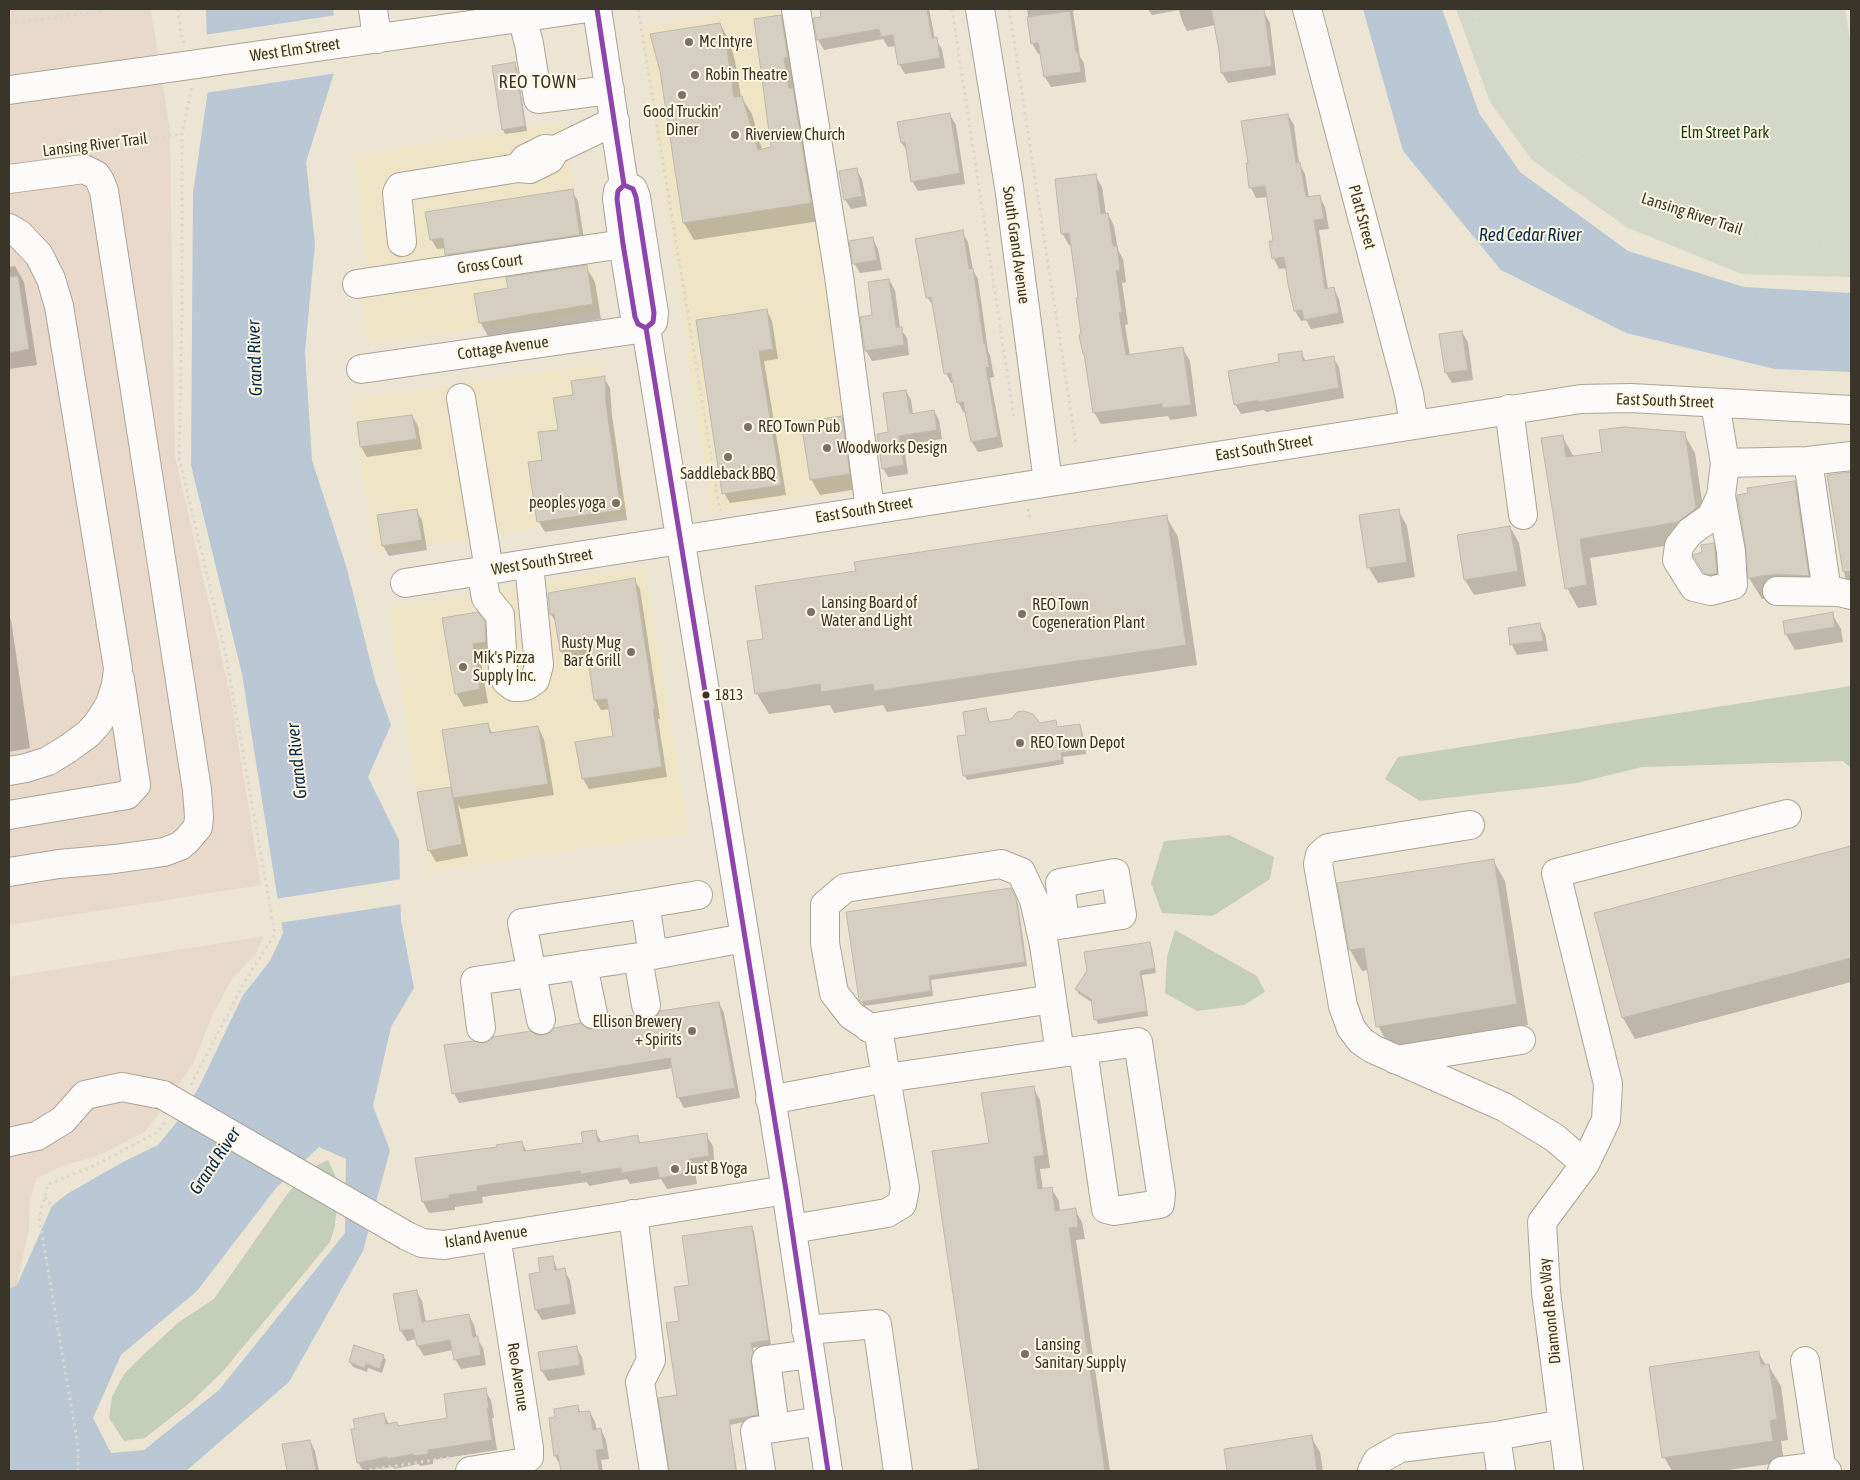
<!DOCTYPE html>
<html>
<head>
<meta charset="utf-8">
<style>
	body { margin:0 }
	#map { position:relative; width:1860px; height:1480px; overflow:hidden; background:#ece5d4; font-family:"Asap Condensed",sans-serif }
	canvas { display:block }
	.frame { position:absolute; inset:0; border:10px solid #393528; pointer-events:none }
</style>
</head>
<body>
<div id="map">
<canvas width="1860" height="1480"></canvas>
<div class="frame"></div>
</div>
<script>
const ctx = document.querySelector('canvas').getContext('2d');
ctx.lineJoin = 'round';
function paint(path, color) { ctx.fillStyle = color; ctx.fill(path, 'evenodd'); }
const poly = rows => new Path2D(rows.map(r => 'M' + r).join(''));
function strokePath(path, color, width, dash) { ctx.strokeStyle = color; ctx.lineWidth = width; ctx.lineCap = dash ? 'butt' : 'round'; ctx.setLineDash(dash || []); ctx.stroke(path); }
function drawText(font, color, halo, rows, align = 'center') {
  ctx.font = font + ' "Asap Condensed",sans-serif'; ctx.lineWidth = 4; ctx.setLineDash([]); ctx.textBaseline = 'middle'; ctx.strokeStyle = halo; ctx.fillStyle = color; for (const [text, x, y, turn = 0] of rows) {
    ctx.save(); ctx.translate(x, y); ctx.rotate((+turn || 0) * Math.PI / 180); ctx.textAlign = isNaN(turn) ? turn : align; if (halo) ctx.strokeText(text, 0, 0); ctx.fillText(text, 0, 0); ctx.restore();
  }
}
paint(poly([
	[744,9,789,9,860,489,711,511,640,28],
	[563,123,584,245,368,275,354,155],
	[590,255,599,311,368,345,360,291],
	[600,363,630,515,374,552,351,399],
	[644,567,689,833,429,872,388,607]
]), '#efe4c6');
paint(poly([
	[9,9,151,9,170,131,175,457,231,698,261,885,9,925],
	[264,936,256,953,232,979,213,1014,193,1064,146,1131,104,1153,58,1168,36,1179,30,1200,29,1229,17,1285,9,1289,9,977]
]), '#e9d9cb');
paint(poly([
	[1456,9,1845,9,1851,45,1851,277,1742,274,1628,228,1532,160,1490,102]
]), '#d3d8c7');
paint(poly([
	[1851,686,1851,768,1843,761,1642,767,1577,783,1420,801,1385,779,1398,757],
	[1229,835,1274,857,1270,879,1213,916,1162,913,1151,883,1164,841],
	[1175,930,1257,976,1265,992,1244,1005,1197,1011,1165,993,1167,957],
	[328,1160,335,1175,338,1191,335,1226,330,1242,224,1370,192,1401,145,1438,124,1441,109,1418,112,1397,124,1374,143,1355,179,1322,214,1299,288,1193,311,1168]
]), '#c4ceb8');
paint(poly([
	[206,9,333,9,340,54,306,162,315,243,305,352,312,460,347,569,375,680,391,725,368,777,399,840,401,920,414,988,391,1027,373,1106,390,1150,363,1251,289,1382,186,1471,9,1471,9,1289,17,1285,52,1206,67,1194,123,1162,158,1145,180,1118,199,1087,243,995,270,961,283,933,242,674,191,465,193,193,208,90],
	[319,1147,346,1159,345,1233,219,1390,144,1450,111,1453,93,1418,121,1355,197,1291,276,1188],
	[1363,9,1442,9,1479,113,1520,172,1628,251,1744,287,1851,293,1851,372,1775,369,1626,333,1501,270,1403,151]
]), '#bac8d5');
paint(poly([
	[337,15,343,54,337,73,205,93,204,35],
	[402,879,403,904,279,923,275,899]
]), '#ece5d4');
paint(poly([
	[821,9,929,9,935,39,942,49,945,68,905,74,899,64,896,46,888,47,883,39,824,50,818,40,823,18],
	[1027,9,1077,9,1073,11,1080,57,1084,63,1086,82,1051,87,1045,77,1041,53,1038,54,1032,43],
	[1148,9,1262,9,1270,23,1276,75,1228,83,1222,73,1215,25,1187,31,1182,21,1179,10,1152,15],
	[781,17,791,34,820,221,694,240,684,223,661,71,720,24,730,42,735,61,741,97,752,114,762,150,773,148],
	[514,64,517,68,527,131,505,134,503,129],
	[950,115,956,125,965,184,918,191,912,181,908,153,902,143],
	[1288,115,1294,125,1299,163,1305,174,1309,198,1319,196,1325,207,1329,229,1319,230,1328,290,1334,289,1339,299,1344,323,1311,329,1306,320,1301,321,1295,311,1287,268,1279,269,1274,259,1271,242,1275,242,1268,197,1256,198,1251,188,1247,165],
	[856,169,862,179,867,206,851,209,845,199],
	[1095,175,1102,187,1106,214,1108,214,1114,226,1118,250,1123,259,1126,282,1122,283,1128,324,1125,325,1130,356,1183,349,1190,361,1197,416,1170,420,1168,416,1101,424,1094,412,1072,245,1069,245,1062,233],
	[572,191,578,201,585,245,452,265,447,254,446,248,437,249,431,239],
	[962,232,968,242,973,270,978,279,988,351,990,355,994,377,990,378,1003,447,978,452,972,442,967,412,964,413,958,402,954,383,951,383,946,373,934,307,927,297],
	[873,239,878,249,882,270,860,273,854,263],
	[15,266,24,282,37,365,9,369,9,267],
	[586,267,595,282,601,319,489,338,480,322,509,289],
	[889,280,895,290,900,328,907,338,909,355,872,361,866,351,862,318,874,316],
	[767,311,772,321,778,359,764,361,786,495,730,503,724,493],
	[1462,332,1468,342,1473,380,1452,383,1446,373],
	[1301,352,1306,362,1333,357,1339,367,1344,398,1266,412,1264,410,1241,414,1235,404,1281,363],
	[604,378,610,388,612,415,627,520,545,532,539,522,543,462,559,431,575,396],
	[906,391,911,400,913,414,934,411,939,420,942,439,904,445,908,474,888,477,883,468,890,433],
	[412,416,418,426,422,449,367,457,361,447],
	[841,417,850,433,858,489,820,495,811,479],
	[1684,434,1695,453,1706,528,1689,542,1590,558,1597,605,1578,608,1567,588,1562,436,1574,457,1603,453],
	[1851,472,1851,588,1845,577,1828,476],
	[1794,482,1806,503,1820,596,1789,596,1762,599,1749,578,1748,549],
	[416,510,422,520,427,550,389,556,383,546],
	[1398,510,1407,526,1415,577,1378,583,1369,568,1360,516],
	[1166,516,1178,537,1197,665,887,712,883,705,834,713,830,705,769,714,757,694,765,640],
	[1510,527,1519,543,1526,586,1474,595,1465,580],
	[1713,545,1719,555,1722,583,1711,583,1701,568,1704,553],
	[634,579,640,589,660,719,658,719,667,777,589,789,583,779,614,737,610,709,601,710,595,700,589,657,567,661,561,651,557,625,551,614],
	[477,614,492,636,493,656,480,658,488,703,464,707,456,693],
	[1832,614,1841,629,1843,642,1795,650,1786,635],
	[9,616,11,620,30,748,9,752],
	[1539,624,1545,634,1548,651,1517,655,1512,645,1509,629],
	[986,709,990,724,1011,720,1039,725,1055,722,1058,728,1079,725,1082,730,1086,754,1063,757,1064,764,967,780,964,775,968,736],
	[487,724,493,734,538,727,544,739,554,795,461,809,458,805,468,856,436,862,429,850,450,788,453,794],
	[1851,847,1851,982,1635,1039,1623,1018,1596,914],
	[1493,860,1505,881,1528,1025,1390,1047,1378,1026,1368,970,1362,971,1350,950,1339,884],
	[1013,894,1018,904,1027,966,931,980,933,996,864,1006,860,999],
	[1150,943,1152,948,1156,973,1142,975,1148,1016,1098,1024,1096,1019,1093,1003,1079,994,1076,989],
	[719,1003,724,1013,740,1098,684,1108,678,1097,673,1068,459,1103,454,1093,484,1045,536,1036,587,1030,596,1031,640,1021,648,1022],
	[1033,1087,1040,1100,1050,1168,1040,1169,1043,1190,1051,1188,1059,1201,1060,1212,1075,1210,1082,1222,1085,1239,1076,1240,1110,1471,960,1471,980,1468,990,1144],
	[595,1131,602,1143,637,1136,641,1144,706,1135,713,1146,715,1168,695,1171,697,1184,667,1189,661,1179,630,1184,627,1179,589,1186,587,1182,482,1197,483,1203,455,1207,455,1210,429,1213,423,1202,498,1148,522,1143,527,1152,584,1145],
	[751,1227,754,1231,771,1345,753,1348,755,1358,752,1368,759,1419,730,1425,737,1471,670,1471,678,1396,680,1322,691,1286],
	[552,1257,558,1271,564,1270,570,1280,576,1314,542,1320,536,1310,542,1273],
	[416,1291,422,1301,426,1322,469,1315,474,1325,477,1338,483,1348,486,1365,461,1369,455,1359,453,1350,424,1356,418,1346,417,1339,407,1341,401,1331],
	[576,1347,582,1357,585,1375,548,1381,542,1371],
	[1758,1352,1766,1365,1768,1365,1781,1386,1788,1440,1781,1441,1784,1462,1721,1471,1672,1471,1664,1457],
	[383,1356,386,1360,382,1373,368,1368,367,1372,353,1367,350,1362],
	[485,1390,491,1400,494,1418,492,1418,497,1450,433,1460,433,1464,420,1466,419,1464,394,1469,393,1467,363,1471,358,1462,384,1415,389,1424,397,1423,399,1427,449,1419],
	[577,1406,581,1413,590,1412,595,1422,597,1430,601,1430,606,1440,609,1459,601,1460,603,1471,562,1471,561,1466,555,1456],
	[1311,1437,1320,1452,1323,1471,1228,1471,1225,1450],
	[310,1441,315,1451,319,1471,288,1471,284,1445]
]), '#0003');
const building = poly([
	[820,9,927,9,932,38,937,37,940,58,898,65,893,35,881,37,879,29,817,40,813,18,821,17,820,9],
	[1211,9,1264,9,1272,66,1221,73,1219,50,1211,9],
	[1070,11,1076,52,1078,52,1081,72,1044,77,1038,43,1031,44,1027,17,1070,11],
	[781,15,788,58,784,58,789,88,793,88,811,203,683,223,660,71,650,34,720,23,726,42,734,97,742,96,758,150,771,147,754,19,781,15],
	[515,62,525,126,502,130,492,66,515,62],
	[950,113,960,173,911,182,905,142,901,143,897,122,950,113],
	[1288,114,1296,163,1300,162,1306,197,1320,195,1324,219,1314,220,1325,289,1334,287,1339,313,1304,320,1302,310,1294,311,1288,284,1284,257,1272,259,1269,241,1273,241,1265,186,1249,188,1246,163,1248,163,1241,121,1288,114],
	[857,168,862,196,844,200,839,171,857,168],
	[1096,174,1101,214,1108,213,1113,246,1117,246,1120,270,1116,271,1122,313,1119,313,1126,355,1183,347,1191,405,1162,408,1162,404,1093,413,1084,354,1083,354,1079,335,1081,334,1076,298,1078,297,1069,233,1061,234,1055,179,1096,174],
	[573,189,580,235,445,255,443,238,430,240,425,212,573,189],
	[963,230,969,269,973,268,984,344,985,343,989,367,986,368,998,437,971,442,963,402,957,403,951,373,944,374,931,297,926,298,915,239,963,230],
	[873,237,877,260,853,264,849,241,873,237],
	[587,265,593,304,479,323,474,294,508,288,506,277,587,265],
	[18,276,29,349,9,353,9,277,18,276],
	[889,279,896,327,902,327,904,345,865,351,860,317,872,315,868,282,889,279],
	[767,309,773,349,759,351,781,485,722,494,696,320,767,309],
	[1462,331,1468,370,1445,373,1439,334,1462,331],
	[1302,351,1303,361,1334,356,1339,388,1258,402,1258,400,1234,405,1228,371,1279,362,1278,354,1302,351],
	[605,376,606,403,621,510,537,522,528,462,542,460,538,432,558,430,553,398,573,395,571,381,605,376],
	[906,390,910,414,934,410,937,430,899,436,904,465,882,469,877,434,888,432,883,393,906,390],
	[412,415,417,439,360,447,357,422,412,415],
	[842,416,850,474,810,480,801,422,842,416],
	[1624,427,1685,432,1696,508,1678,522,1580,539,1587,585,1565,589,1541,438,1563,435,1566,457,1602,452,1599,430,1624,427],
	[1851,472,1851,571,1843,572,1827,475,1851,472],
	[1795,481,1809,576,1776,574,1748,578,1746,549,1737,495,1748,493,1747,488,1795,481],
	[417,509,422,540,382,546,377,515,417,509],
	[1399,509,1407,562,1367,568,1359,515,1399,509],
	[1167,515,1186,645,874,691,873,684,821,692,820,684,755,694,747,641,763,639,755,586,856,571,854,562,1167,515],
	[1510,526,1518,571,1464,580,1457,535,1510,526],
	[1714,543,1717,573,1711,575,1704,573,1693,555,1702,552,1701,545,1714,543],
	[635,578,655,709,653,709,662,767,582,779,575,742,613,736,607,699,594,700,586,647,560,651,554,614,550,615,548,593,635,578],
	[478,612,485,621,486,642,473,644,480,689,455,694,442,618,478,612],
	[1833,612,1835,627,1785,635,1783,621,1833,612],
	[1540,623,1543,641,1510,645,1508,628,1540,623],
	[986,708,989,722,1011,719,1017,712,1023,711,1033,714,1040,723,1056,720,1057,727,1080,724,1084,749,1061,753,1062,760,963,776,957,736,966,735,963,712,986,708],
	[488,723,490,733,538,726,548,784,453,798,442,730,488,723],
	[451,787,462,844,428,851,417,792,451,787],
	[1851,846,1851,958,1622,1018,1594,913,1851,846],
	[1494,859,1517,1004,1376,1027,1364,948,1349,950,1337,883,1494,859],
	[1011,888,1016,898,1025,962,929,976,931,991,861,1002,859,1000,846,912,1011,888],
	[1150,942,1155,968,1140,971,1147,1011,1094,1020,1091,999,1075,989,1087,971,1084,952,1150,942],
	[719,1002,735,1088,677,1098,670,1058,452,1094,444,1045,473,1041,483,1043,493,1037,531,1031,536,1035,544,1035,551,1032,554,1028,581,1023,588,1029,596,1029,603,1026,608,1019,634,1015,640,1019,648,1020,656,1017,660,1011,719,1002],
	[1034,1086,1044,1155,1034,1157,1038,1189,1052,1187,1055,1211,1076,1208,1078,1227,1069,1228,1105,1471,979,1471,932,1151,989,1143,981,1093,1034,1086],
	[596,1130,598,1142,638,1135,639,1143,707,1133,709,1156,689,1159,691,1173,659,1178,657,1167,622,1173,621,1168,581,1174,580,1171,477,1186,477,1191,449,1195,449,1198,422,1202,415,1158,497,1147,496,1145,522,1141,524,1151,583,1143,581,1132,596,1130],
	[752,1226,769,1340,751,1343,753,1353,751,1362,758,1415,729,1420,736,1471,669,1471,658,1398,677,1395,666,1323,679,1321,674,1287,689,1285,682,1236,752,1226],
	[553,1256,555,1270,565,1268,571,1304,535,1310,529,1274,540,1272,538,1258,553,1256],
	[417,1290,422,1322,469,1314,473,1337,478,1336,481,1355,454,1360,450,1340,417,1346,413,1329,400,1331,393,1294,417,1290],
	[354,1345,384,1355,380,1369,366,1364,364,1368,349,1362,354,1345],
	[577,1346,580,1365,541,1371,538,1352,577,1346],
	[1759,1351,1761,1365,1769,1364,1777,1419,1770,1421,1773,1441,1662,1458,1649,1367,1759,1351],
	[486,1388,489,1408,487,1408,492,1440,428,1450,428,1454,413,1456,413,1454,387,1459,387,1457,357,1463,351,1429,355,1429,353,1419,384,1413,386,1424,397,1422,398,1426,447,1418,444,1394,486,1388],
	[578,1405,579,1412,590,1411,593,1430,601,1428,604,1449,596,1450,599,1471,561,1471,558,1455,554,1456,549,1418,555,1417,554,1409,578,1405],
	[1312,1435,1317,1471,1227,1471,1224,1449,1312,1435],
	[310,1440,316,1471,287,1471,282,1444,310,1440]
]);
paint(building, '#d5cfc2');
strokePath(building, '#bebaac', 1);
const minor = poly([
	[373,9,377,39],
	[520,9,529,44,538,99,610,90],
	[597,9,624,185],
	[796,9,839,276,870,509],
	[980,9,1009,187,1048,482],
	[1307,9,1409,394,1414,425],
	[345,43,581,9],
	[9,90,162,69],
	[555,150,545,149,525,159,518,168,530,169,550,159,555,150,615,121],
	[9,179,84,169,96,175,100,181,104,191,197,790,199,817,198,827,187,840,180,846,164,852,115,859,59,864,9,872],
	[624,185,633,189,636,197,654,313,653,322,646,328,638,324,635,317,623,244,617,199,618,191,624,185],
	[9,228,19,234,39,255,51,279,59,306,118,668,116,685,110,704,98,723,88,734,69,748,48,761,26,768,9,771],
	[402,242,397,193,400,187,518,168],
	[357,284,623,244],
	[361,369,646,328,786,1190,828,1471],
	[461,398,489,570],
	[1715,403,1725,463,1808,461,1851,456],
	[1509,409,1523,515],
	[1808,461,1827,592],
	[1721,496,1711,517,1690,532,1679,546,1677,560,1694,587,1711,591,1733,585,1731,552,1721,496,1725,463],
	[481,571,486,598,500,615,503,670,506,681,514,687,520,687,526,686,535,680,539,665,529,564],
	[405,583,1581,399,1631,398,1851,410],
	[1777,591,1839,592,1851,595],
	[9,815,127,795,136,785,120,679],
	[1470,825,1328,848,1320,855,1318,864,1343,1006,1351,1028,1361,1041,1373,1049,1504,1107,1555,1138,1585,1164],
	[645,904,698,895],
	[1040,928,1065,924,1122,915,1115,873,1060,883,1065,924],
	[638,958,646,1005],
	[583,965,593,1014],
	[541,1020,522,923,645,904,653,955,744,938],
	[481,1028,475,981,653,955],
	[869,1028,1052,999],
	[1060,1053,1044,945,1034,900,1021,872,1001,864,845,888,825,905,825,943,834,993,851,1015,879,1034,886,1078,1060,1053,1083,1050,1106,1209,1114,1211,1160,1204,1161,1193,1138,1042,1083,1050],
	[1396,1060,1521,1040],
	[770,1100,886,1078,905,1188,902,1204,887,1213,792,1229],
	[9,1142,37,1136,63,1120,85,1095,122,1087,163,1095],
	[633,1214,651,1360,640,1382,654,1471],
	[407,1236,422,1243,444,1245,786,1190],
	[806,1330,877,1324,898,1471],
	[1805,1361,1821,1466,1827,1471],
	[775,1428,766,1360,810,1354],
	[1496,1436,1501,1471],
	[470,1471,520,1463,529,1457,529,1448,496,1236],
	[761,1471,755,1431,821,1421],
	[1372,1471,1377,1461,1400,1448,1496,1436,1563,1424],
	[1569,1471,1546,1292,1542,1222,1585,1164,1606,1120,1608,1084,1556,873,1787,814],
	[1782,1471,1821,1466]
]);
strokePath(minor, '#aaa597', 30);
strokePath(poly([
	[178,9,181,35,184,43],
	[638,9,720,511],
	[952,9,1014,418],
	[1009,9,1076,445],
	[1475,9,1479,35,1502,80,1535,118,1582,160,1637,198,1722,227,1809,244,1851,248],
	[9,24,114,9],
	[91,146,182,134],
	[1028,509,1030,518],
	[191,1085,245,981,275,934,225,651,179,457,182,312,182,134,192,87],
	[45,1197,52,1206],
	[78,1471,78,1446,39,1217,48,1184,89,1168,158,1132,166,1121],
	[363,1471,453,1457]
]), '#d9d7d1', 3, [2.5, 4]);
strokePath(minor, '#fcfbf9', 28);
const minorBridge = poly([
	[162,69,345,43],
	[163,1095,407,1236]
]);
strokePath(minorBridge, '#aaa597', 30, []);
strokePath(minorBridge, '#fcfbf9', 28);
strokePath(poly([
	[597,9,624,185],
	[624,185,633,189,636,197,654,313,653,322,646,328,638,324,635,317,623,244,617,199,618,191,624,185],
	[646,328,786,1190,828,1471]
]), '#8e44ad', 5);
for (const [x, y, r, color] of [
	[689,42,5,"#787364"],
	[695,75,5,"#787364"],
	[682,95,5,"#787364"],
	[735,135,5,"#787364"],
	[748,427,5,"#787364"],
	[827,448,5,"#787364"],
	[728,457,5,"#787364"],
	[616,503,5,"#787364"],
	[811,612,5,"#787364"],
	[1022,614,5,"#787364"],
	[631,652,5,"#787364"],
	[463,667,5,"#787364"],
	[706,695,4.5,"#393528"],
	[1020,743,5,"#787364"],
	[692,1031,5,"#787364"],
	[675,1169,5,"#787364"],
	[1025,1354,5,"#787364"]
]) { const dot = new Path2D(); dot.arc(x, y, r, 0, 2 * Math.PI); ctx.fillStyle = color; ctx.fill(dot); strokePath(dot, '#fff8e4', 2); }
drawText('15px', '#393528', '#fff8e4', [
	["1813",715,695]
], 'left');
drawText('16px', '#393528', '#fff8e4', [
	["Mc Intyre",699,42],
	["Robin Theatre",705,75],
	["Good Truckin'",682,112,"center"],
	["Diner",682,130,"center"],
	["Riverview Church",745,135],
	["REO Town Pub",758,427],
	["Woodworks Design",837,448],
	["Saddleback BBQ",728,474,"center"],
	["peoples yoga",606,503,"right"],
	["Lansing Board of",821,603],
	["Water and Light",821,621],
	["REO Town",1032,605],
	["Cogeneration Plant",1032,623],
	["Rusty Mug",621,643,"right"],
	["Bar & Grill",621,661,"right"],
	["Mik's Pizza",473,658],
	["Supply Inc.",473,676],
	["REO Town Depot",1030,743],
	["Ellison Brewery",682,1022,"right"],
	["+ Spirits",682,1040,"right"],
	["Just B Yoga",685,1169],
	["Lansing",1035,1345],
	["Sanitary Supply",1035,1363]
], 'left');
drawText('16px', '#393528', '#fff8e4', [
	["West Elm Street",295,50,-8],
	["Lansing River Trail",95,145,-7],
	["Lansing River Trail",1692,214,18],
	["Platt Street",1362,217,75],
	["South Grand Avenue",1016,245,82],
	["Gross Court",490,264,-8],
	["Cottage Avenue",503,348,-8],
	["East South Street",1665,401,2],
	["East South Street",1264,448,-9],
	["East South Street",864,510,-9],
	["West South Street",542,562,-9],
	["Island Avenue",486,1237,-8],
	["Diamond Reo Way",1550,1311,-96],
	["Reo Avenue",518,1377,81]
]);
drawText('16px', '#1c401a', '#fff8e4', [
	["Elm Street Park",1725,133]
]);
ctx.letterSpacing = '1px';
drawText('18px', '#393528', '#fff8e4', [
	["REO TOWN",538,82]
]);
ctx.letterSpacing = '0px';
drawText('italic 18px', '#062a4d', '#fff8e4', [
	["Red Cedar River",1530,235],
	["Grand River",255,358,-92],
	["Grand River",297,761,-96],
	["Grand River",215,1161,-56]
]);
</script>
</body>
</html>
